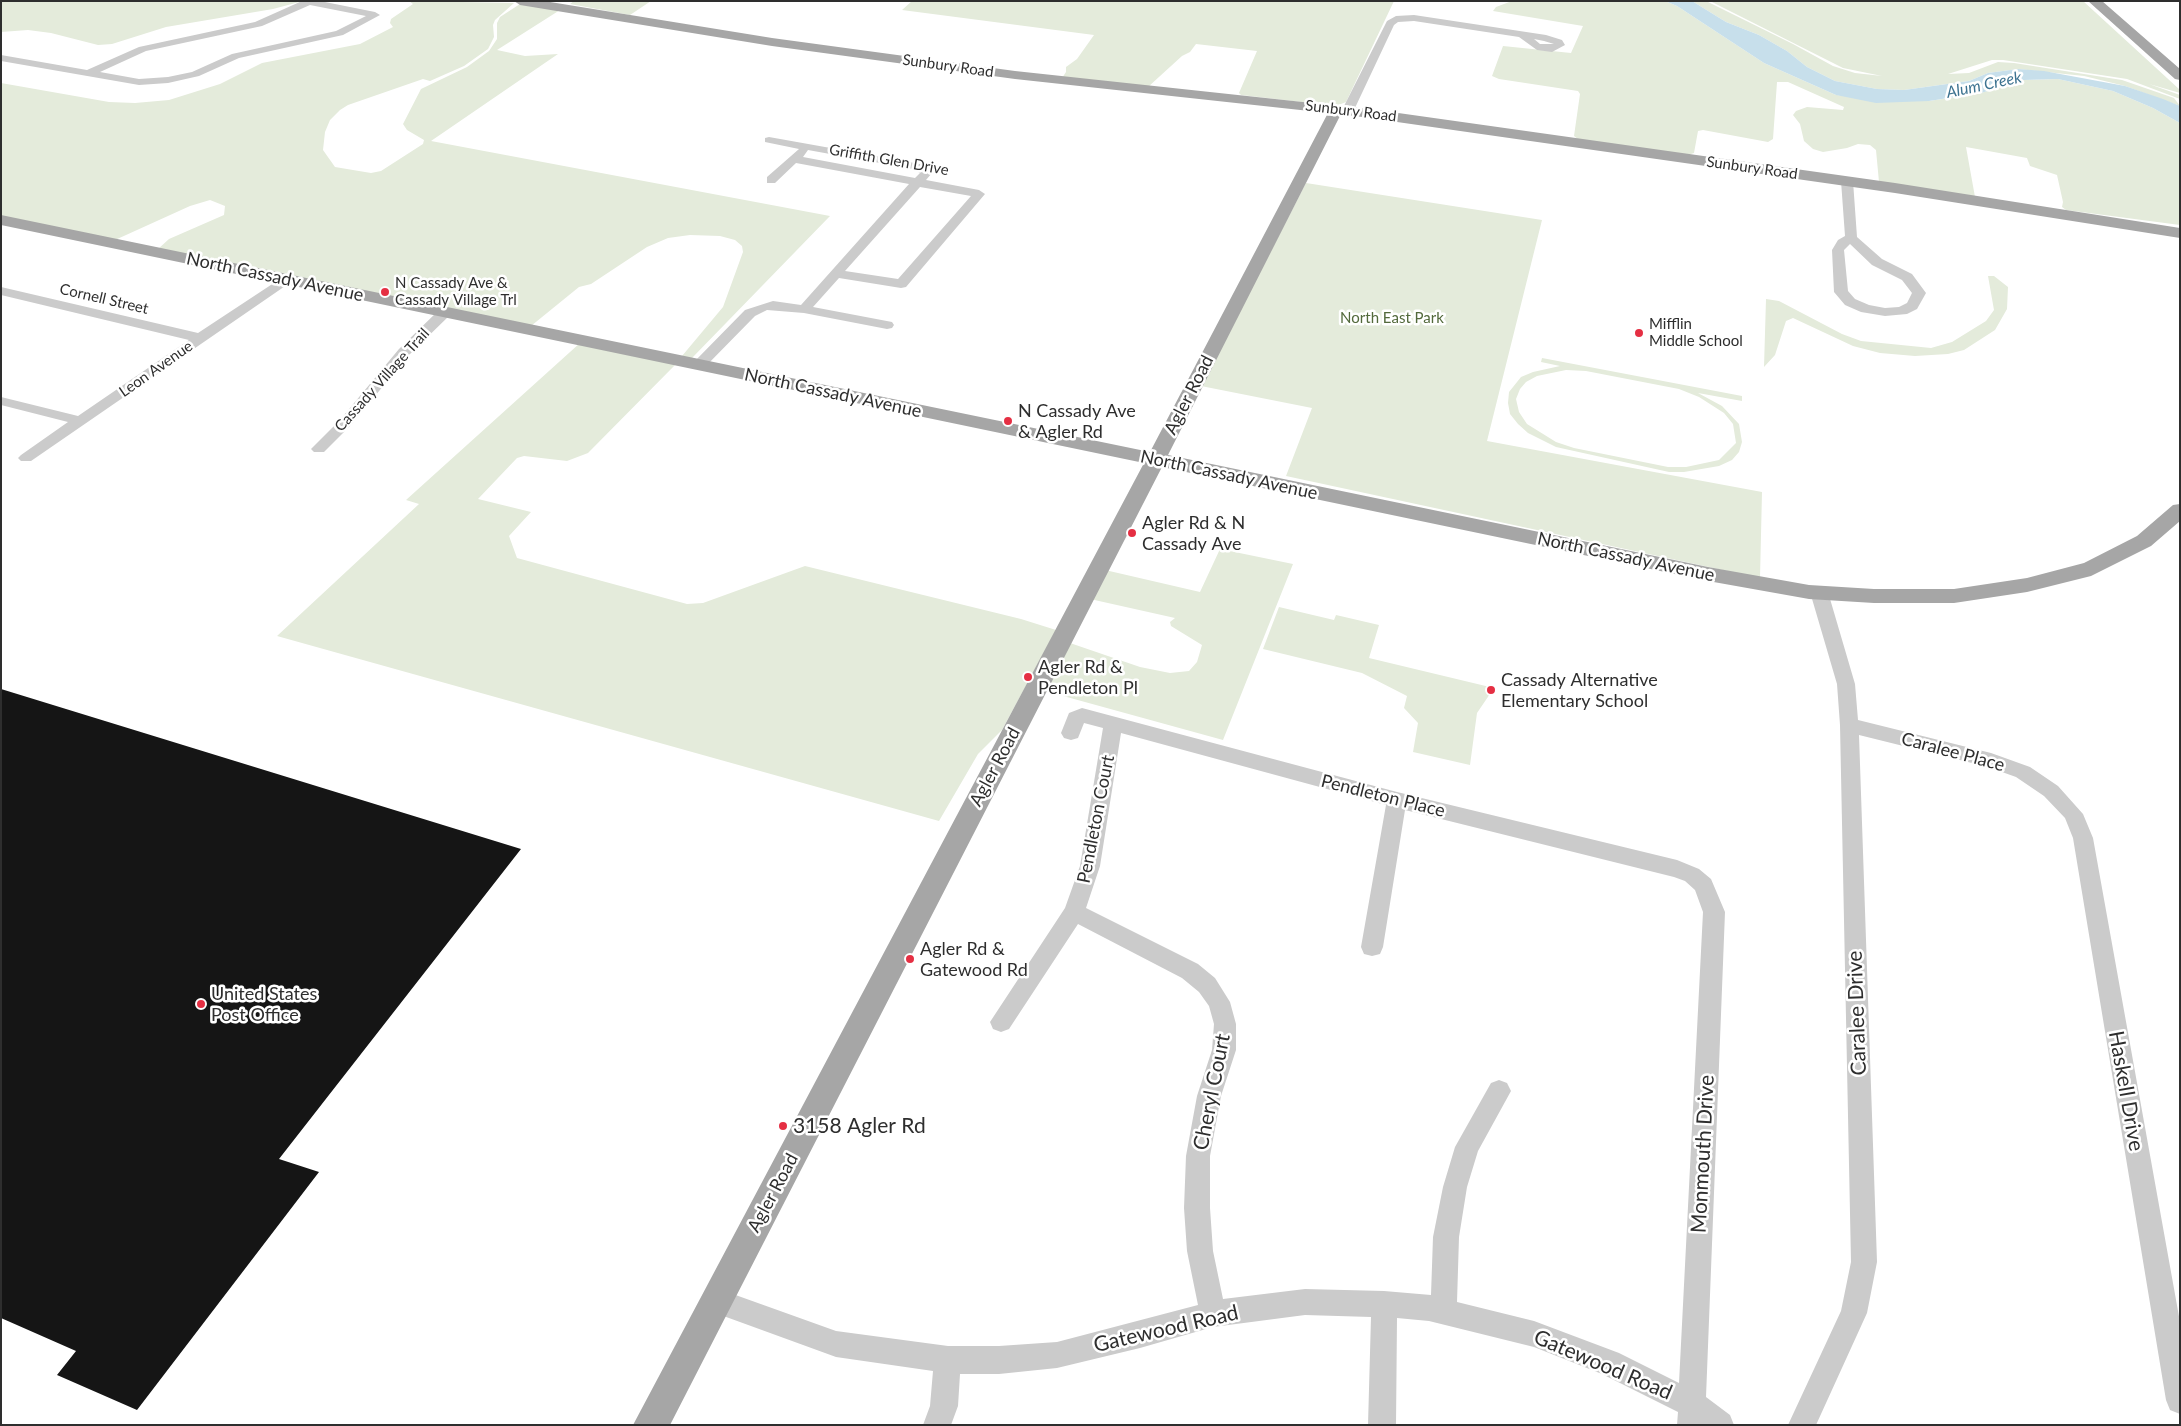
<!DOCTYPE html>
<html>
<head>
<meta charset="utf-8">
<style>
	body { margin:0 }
	#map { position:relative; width:2181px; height:1426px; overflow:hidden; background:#fff; font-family:Lato,sans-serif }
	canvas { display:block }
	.frame { position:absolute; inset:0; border:2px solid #2e2e2e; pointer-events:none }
</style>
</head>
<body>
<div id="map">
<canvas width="2181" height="1426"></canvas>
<div class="frame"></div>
</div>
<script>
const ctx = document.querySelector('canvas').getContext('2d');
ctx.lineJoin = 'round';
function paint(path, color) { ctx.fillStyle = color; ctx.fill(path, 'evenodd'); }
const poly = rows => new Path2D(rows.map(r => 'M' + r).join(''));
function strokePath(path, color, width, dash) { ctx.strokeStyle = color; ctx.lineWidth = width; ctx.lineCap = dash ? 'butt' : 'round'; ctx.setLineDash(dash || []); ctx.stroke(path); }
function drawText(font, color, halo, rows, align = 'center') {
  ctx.font = font + ' Lato,sans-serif'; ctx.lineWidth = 5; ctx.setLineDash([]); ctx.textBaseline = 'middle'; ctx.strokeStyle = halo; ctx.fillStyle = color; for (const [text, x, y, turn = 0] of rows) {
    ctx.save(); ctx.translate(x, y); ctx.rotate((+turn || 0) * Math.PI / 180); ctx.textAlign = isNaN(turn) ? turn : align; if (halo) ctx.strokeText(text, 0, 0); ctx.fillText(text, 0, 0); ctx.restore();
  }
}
paint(poly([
	[1,1,303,1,273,9,166,27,112,44,98,45,51,33,28,30,1,32],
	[409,1,514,3,495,20,493,25,494,37,488,49,464,66,430,81,423,79,348,105,340,110,330,120,325,132,323,150,335,167,371,173,381,171,423,144,424,140,407,130,403,124,421,89,467,67,489,51,497,39,497,23,500,17,520,4,560,10,497,50,525,56,558,54,431,141,830,216,692,358,682,356,723,307,743,252,742,246,735,240,720,236,690,235,668,238,647,247,591,284,579,287,531,326,158,249,169,239,224,215,225,206,210,200,190,206,115,240,1,217,1,83,109,102,135,103,169,100,220,84,262,63,360,44,393,27,390,23,391,19,413,4],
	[574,1,651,1,630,15,570,4],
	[912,1,1394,1,1346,102,1336,106,1241,95,1239,93,1257,51,1196,44,1190,52,1182,56,1148,87,1062,78,1066,72,1066,67,1077,59,1094,35,902,10],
	[1512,1,1665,1,1677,6,1764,63,1836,95,1929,101,1981,93,2024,80,2058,79,2113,91,2153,108,2180,123,2180,225,2066,210,2062,207,2063,202,2057,175,2030,166,2027,158,1966,147,1975,197,1879,182,1876,150,1870,145,1858,144,1847,148,1823,152,1813,149,1804,141,1800,124,1793,115,1796,111,1807,107,1843,110,1844,107,1788,82,1777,82,1773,139,1768,142,1703,130,1698,131,1694,153,1688,155,1579,140,1574,136,1580,94,1578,91,1499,79,1492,76,1503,46,1571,53,1583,26,1493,11,1496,7],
	[1692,1,1706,1,1793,44,1833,66,1855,73,1882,76,1843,68,1710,1,2083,1,2179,89,2180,93,2149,84,2180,95,2180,99,2127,79,2003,60,1992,60,1948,74,1969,73,1998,62,2014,63,2122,80,2174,98,2180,106,2125,86,2084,76,2018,69,1988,73,1969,81,1904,90,1877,89,1835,81,1807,67,1787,51,1759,35,1726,22],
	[1306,183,1542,220,1487,441,1762,492,1760,578,1286,476,1312,408,1201,386],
	[1988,276,1994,276,2008,287,2007,309,1995,330,1964,350,1948,354,1915,356,1880,353,1853,346,1793,318,1786,321,1775,355,1764,367,1766,299,1779,301,1842,334,1861,341,1931,348,1952,342,1986,321,1994,310],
	[580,343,677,363,588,453,567,461,524,456,517,458,478,499,531,512,509,536,517,558,687,604,703,603,805,566,1021,619,1056,630,1002,730,978,754,939,821,277,636,419,504,406,500],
	[1542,358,1742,396,1742,401,1698,393,1722,406,1739,424,1742,442,1739,452,1732,460,1719,466,1684,472,1669,472,1556,447,1528,433,1518,424,1510,414,1508,403,1509,392,1521,377,1533,372,1560,366,1541,362],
	[1566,370,1586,371,1679,389,1699,397,1724,413,1733,424,1736,443,1719,460,1686,467,1668,467,1574,448,1556,442,1527,424,1519,412,1516,399,1520,389,1526,382,1537,376],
	[1220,549,1293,564,1223,740,1045,691,1070,643,1140,667,1170,673,1189,671,1197,662,1202,645,1171,626,1170,622,1175,618,1090,599,1105,570,1200,592],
	[1279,607,1334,620,1336,615,1379,625,1369,658,1494,688,1477,713,1470,765,1413,752,1418,723,1404,708,1407,696,1362,673,1263,649]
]), '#e4ebdb');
paint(poly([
	[1665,1,1692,1,1726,22,1759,35,1787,51,1807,67,1835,81,1877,89,1904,90,1969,81,1988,73,2018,69,2044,71,2125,86,2163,99,2180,106,2180,123,2153,108,2113,91,2058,79,2024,80,1981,93,1929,101,1876,103,1836,95,1764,63,1677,6]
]), '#c7dfeb');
paint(poly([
	[1,689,521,849,279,1159,319,1172,137,1410,57,1375,76,1351,1,1318]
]), '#151515');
paint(poly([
	[302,1,320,1,375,12,380,15,343,35,239,58,199,76,168,83,139,85,1,61,1,55,87,70,139,47,255,22,302,1],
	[310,5,366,16,336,31,232,54,192,72,168,77,139,79,100,72,146,51,262,26,310,5],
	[1414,15,1546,35,1562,40,1565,45,1552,52,1537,50,1519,37,1414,21,1398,22,1394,25,1354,110,1348,113,1344,112,1342,110,1387,21,1396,16,1414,15],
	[1534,39,1544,41,1554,44,1540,44,1534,39],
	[769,137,920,164,927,167,932,173,926,180,979,190,985,194,906,287,901,288,839,278,813,307,892,322,894,325,892,328,887,329,804,313,767,310,755,316,704,368,694,368,692,365,694,362,745,310,773,301,801,305,909,184,796,163,775,183,767,183,767,177,799,149,765,142,765,138,769,137],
	[808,150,913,169,920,173,915,178,803,157,808,150],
	[920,187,971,196,898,279,845,271,920,187],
	[1847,177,1853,181,1857,237,1882,259,1912,274,1926,293,1917,309,1907,314,1885,316,1861,312,1845,305,1834,292,1832,250,1838,240,1845,236,1841,181,1847,177],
	[1850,244,1872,265,1902,280,1912,293,1907,303,1899,307,1885,308,1869,305,1855,299,1848,291,1844,250,1850,244],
	[286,275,291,276,293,279,291,282,31,461,21,461,18,458,21,455,68,422,1,405,1,397,78,416,189,340,1,295,1,287,198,333,286,275],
	[445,308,452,312,450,315,409,355,350,426,324,452,314,452,311,449,340,420,399,349,440,309,445,308],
	[1819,586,1825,588,1828,592,1855,684,1858,720,1991,753,2030,767,2058,786,2083,814,2093,838,2180,1322,2180,1414,2170,1410,2166,1400,2073,838,2065,818,2044,796,2016,777,1988,767,1859,735,1877,1262,1867,1313,1816,1425,1788,1425,1841,1311,1851,1262,1840,725,1837,684,1810,592,1813,588,1819,586],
	[1082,708,1397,792,1677,860,1699,869,1711,879,1725,912,1706,1397,1730,1415,1734,1425,1677,1425,1678,1412,1602,1374,1534,1347,1429,1321,1397,1318,1396,1425,1368,1425,1371,1317,1305,1315,1213,1327,1140,1348,1057,1368,999,1374,960,1374,958,1406,951,1425,923,1425,930,1406,933,1371,836,1357,707,1310,703,1301,707,1292,716,1288,836,1331,948,1346,999,1346,1057,1342,1198,1305,1187,1251,1184,1208,1186,1156,1197,1096,1212,1050,1214,1024,1209,1006,1199,992,1182,978,1078,924,1009,1029,1001,1032,993,1029,990,1022,1065,908,1080,866,1103,728,1084,723,1078,738,1071,740,1064,738,1061,733,1069,713,1082,708],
	[1121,733,1386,805,1361,947,1364,954,1372,956,1380,954,1383,947,1405,810,1674,877,1685,881,1695,890,1703,912,1679,1383,1619,1353,1534,1321,1457,1302,1459,1237,1467,1187,1478,1151,1511,1091,1507,1083,1499,1080,1491,1083,1455,1147,1443,1187,1433,1237,1431,1295,1384,1291,1305,1289,1223,1299,1213,1251,1210,1208,1210,1156,1221,1096,1236,1050,1236,1024,1230,1002,1215,978,1198,964,1086,908,1100,866,1121,733]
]), '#cbcbcb');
paint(poly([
	[514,1,544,1,772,38,1015,71,1377,110,1895,183,2180,228,2180,238,1895,193,1341,114,1168,455,1708,567,1809,585,1874,589,1954,589,2027,578,2084,563,2137,536,2173,505,2180,504,2180,521,2151,546,2091,576,2027,592,1954,603,1874,603,1809,599,1708,581,1162,467,670,1425,633,1425,1144,463,1,225,1,215,1150,452,1328,113,1015,79,772,46,520,5,514,1],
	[2088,1,2102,1,2180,69,2180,80,2175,79,2088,1]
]), '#a6a6a6');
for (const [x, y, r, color] of [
	[385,292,5,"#e52f43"],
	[1639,333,5,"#e52f43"],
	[1008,421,5,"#e52f43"],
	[1132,533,5,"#e52f43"],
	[1028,677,5,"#e52f43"],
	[1491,690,5,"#e52f43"],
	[910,959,5,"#e52f43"],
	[201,1004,5,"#e52f43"],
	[783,1126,5,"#e52f43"]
]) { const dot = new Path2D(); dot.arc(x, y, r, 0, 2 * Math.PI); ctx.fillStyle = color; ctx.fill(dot); strokePath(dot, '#fff', 2); }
drawText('15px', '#2e2e2e', '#fff', [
	["Sunbury Road",948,66,8],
	["Sunbury Road",1351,111,7],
	["Griffith Glen Drive",889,160,10],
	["Sunbury Road",1752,168,8],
	["Cornell Street",104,299,13],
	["Leon Avenue",156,369,-35],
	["Cassady Village Trail",382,380,-48]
]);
drawText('15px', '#2e2e2e', '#fff', [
	["N Cassady Ave &",395,283],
	["Cassady Village Trl",395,300],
	["Mifflin",1649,324],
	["Middle School",1649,341]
], 'left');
drawText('15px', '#52693b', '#fff', [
	["North East Park",1392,318]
]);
drawText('italic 16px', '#3c7290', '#fff', [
	["Alum Creek",1984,85,-12]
]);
drawText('18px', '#2e2e2e', '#fff', [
	["North Cassady Avenue",275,277,12],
	["North Cassady Avenue",833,393,12],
	["Agler Road",1189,395,-63],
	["North Cassady Avenue",1229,475,12],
	["North Cassady Avenue",1626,557,12],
	["Caralee Place",1953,752,15],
	["Agler Road",995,767,-62],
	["Pendleton Place",1383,796,14],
	["Pendleton Court",1096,819,-79],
	["Agler Road",773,1193,-62]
]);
drawText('18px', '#2e2e2e', '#fff', [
	["N Cassady Ave",1018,411],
	["& Agler Rd",1018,432],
	["Agler Rd & N",1142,523],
	["Cassady Ave",1142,544],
	["Agler Rd &",1038,667],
	["Pendleton Pl",1038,688],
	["Cassady Alternative",1501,680],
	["Elementary School",1501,701],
	["Agler Rd &",920,949],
	["Gatewood Rd",920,970],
	["United States",211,994],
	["Post Office",211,1015]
], 'left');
drawText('21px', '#2e2e2e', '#fff', [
	["Caralee Drive",1857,1013,-92],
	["Haskell Drive",2126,1091,80],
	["Cheryl Court",1212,1092,-79],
	["Monmouth Drive",1703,1154,-87],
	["Gatewood Road",1166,1329,-13],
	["Gatewood Road",1603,1365,23]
]);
drawText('21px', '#2e2e2e', '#fff', [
	["3158 Agler Rd",793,1126]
], 'left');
</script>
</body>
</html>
